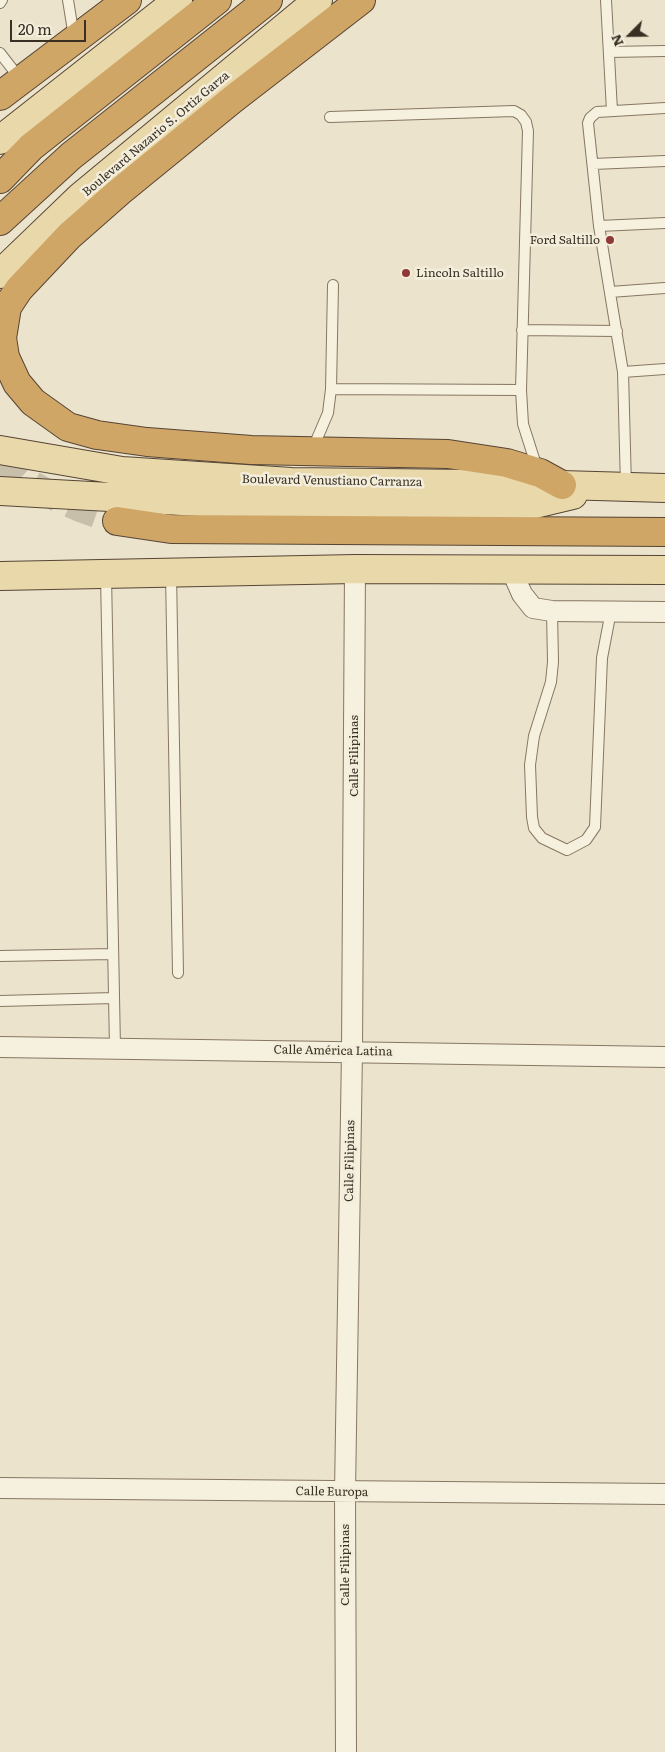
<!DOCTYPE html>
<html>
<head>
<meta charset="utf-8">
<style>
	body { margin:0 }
	#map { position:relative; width:665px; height:1752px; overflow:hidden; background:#ebe3cc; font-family:Literata,serif }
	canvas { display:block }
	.north { position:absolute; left:605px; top:10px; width:50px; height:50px; -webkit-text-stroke:4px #f3eddb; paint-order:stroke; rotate:247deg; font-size:14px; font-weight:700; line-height:20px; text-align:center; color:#392f23 }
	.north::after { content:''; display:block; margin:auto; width:18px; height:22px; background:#392f23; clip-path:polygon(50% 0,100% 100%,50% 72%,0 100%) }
	.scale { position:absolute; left:10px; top:20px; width:76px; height:22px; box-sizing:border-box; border:2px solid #392f23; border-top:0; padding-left:6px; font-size:15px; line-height:18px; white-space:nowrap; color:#392f23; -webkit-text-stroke:4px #f3eddb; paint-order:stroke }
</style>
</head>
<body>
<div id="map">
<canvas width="665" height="1752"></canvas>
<div class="north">N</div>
<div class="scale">20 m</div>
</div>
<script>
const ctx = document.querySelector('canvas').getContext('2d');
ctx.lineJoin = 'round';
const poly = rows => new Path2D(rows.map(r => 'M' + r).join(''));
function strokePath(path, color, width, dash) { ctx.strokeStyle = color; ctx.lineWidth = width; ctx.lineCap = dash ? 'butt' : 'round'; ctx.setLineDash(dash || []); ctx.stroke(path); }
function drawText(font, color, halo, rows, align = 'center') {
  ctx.font = font + ' Literata,serif'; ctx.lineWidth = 5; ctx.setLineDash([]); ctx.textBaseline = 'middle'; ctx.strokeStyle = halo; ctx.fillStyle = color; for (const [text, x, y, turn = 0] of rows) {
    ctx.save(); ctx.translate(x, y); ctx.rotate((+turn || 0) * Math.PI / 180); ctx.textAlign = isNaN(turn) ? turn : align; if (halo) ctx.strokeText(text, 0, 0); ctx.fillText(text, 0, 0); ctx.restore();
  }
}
strokePath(poly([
	[0,459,22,479,51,495,80,508,117,521]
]), '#c7bfaa', 28, [28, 14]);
const lane = poly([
	[68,0,74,37],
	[606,0,612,111],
	[0,3,2,0],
	[609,52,665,51],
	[0,53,21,80],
	[330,117,514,111,521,115,526,122,528,131,521,390,523,424,537,468],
	[593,164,665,161],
	[599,226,665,223],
	[610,292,665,288],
	[522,330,617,331],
	[623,372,665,369],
	[331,389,521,390],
	[313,448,328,413,331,389,333,285],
	[626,487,623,372,599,226,588,123,590,118,597,112,665,108],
	[171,573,178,973],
	[106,575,115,1048],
	[552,611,553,662,551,682,534,736,530,765,532,817,534,828,542,838,567,850,586,840,595,827,602,658,611,611],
	[0,956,113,954],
	[0,1001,114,998]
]);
const street = poly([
	[511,569,522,594,533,608,552,611,665,612],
	[0,1047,665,1057],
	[0,1488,665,1494],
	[346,1752,345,1492,352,1051,355,569]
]);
const primary = poly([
	[0,140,178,0],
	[0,274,80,197,318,0],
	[0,450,122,471,291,482,562,485,665,488],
	[0,491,309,508,498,508,531,505,573,495],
	[0,576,355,569,665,570]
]);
const highway = poly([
	[361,0,233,99,119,192,69,236,19,289,7,307,2,338,5,357,17,383,33,402,68,427,97,435,147,442,251,450,448,454,507,463,540,473,562,485],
	[0,96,127,0],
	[0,179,31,147,217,0],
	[0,221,71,156,268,0],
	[117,521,171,529,665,532]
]);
strokePath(lane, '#877761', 12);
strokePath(street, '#877761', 22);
strokePath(primary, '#564535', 30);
strokePath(highway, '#564535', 30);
strokePath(lane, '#f6f0df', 10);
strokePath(street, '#f6f0df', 20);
strokePath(primary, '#e9d8a9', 28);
strokePath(highway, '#d0a667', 28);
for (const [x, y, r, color] of [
	[610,240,5,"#903a37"],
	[406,273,5,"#903a37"]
]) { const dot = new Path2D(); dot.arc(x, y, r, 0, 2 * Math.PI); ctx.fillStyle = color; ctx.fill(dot); strokePath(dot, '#f3eddb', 2); }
drawText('12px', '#392f23', '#f3eddb', [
	["Boulevard Nazario S. Ortiz Garza",156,134,-40],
	["Boulevard Venustiano Carranza",332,481,1],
	["Calle Filipinas",354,756,-90],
	["Calle América Latina",333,1051,1],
	["Calle Filipinas",350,1161,-89],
	["Calle Europa",332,1492,1],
	["Calle Filipinas",345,1565,-90]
]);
drawText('12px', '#392f23', '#f3eddb', [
	["Ford Saltillo",600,240],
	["Lincoln Saltillo",416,273,"left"]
], 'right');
</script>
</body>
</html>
